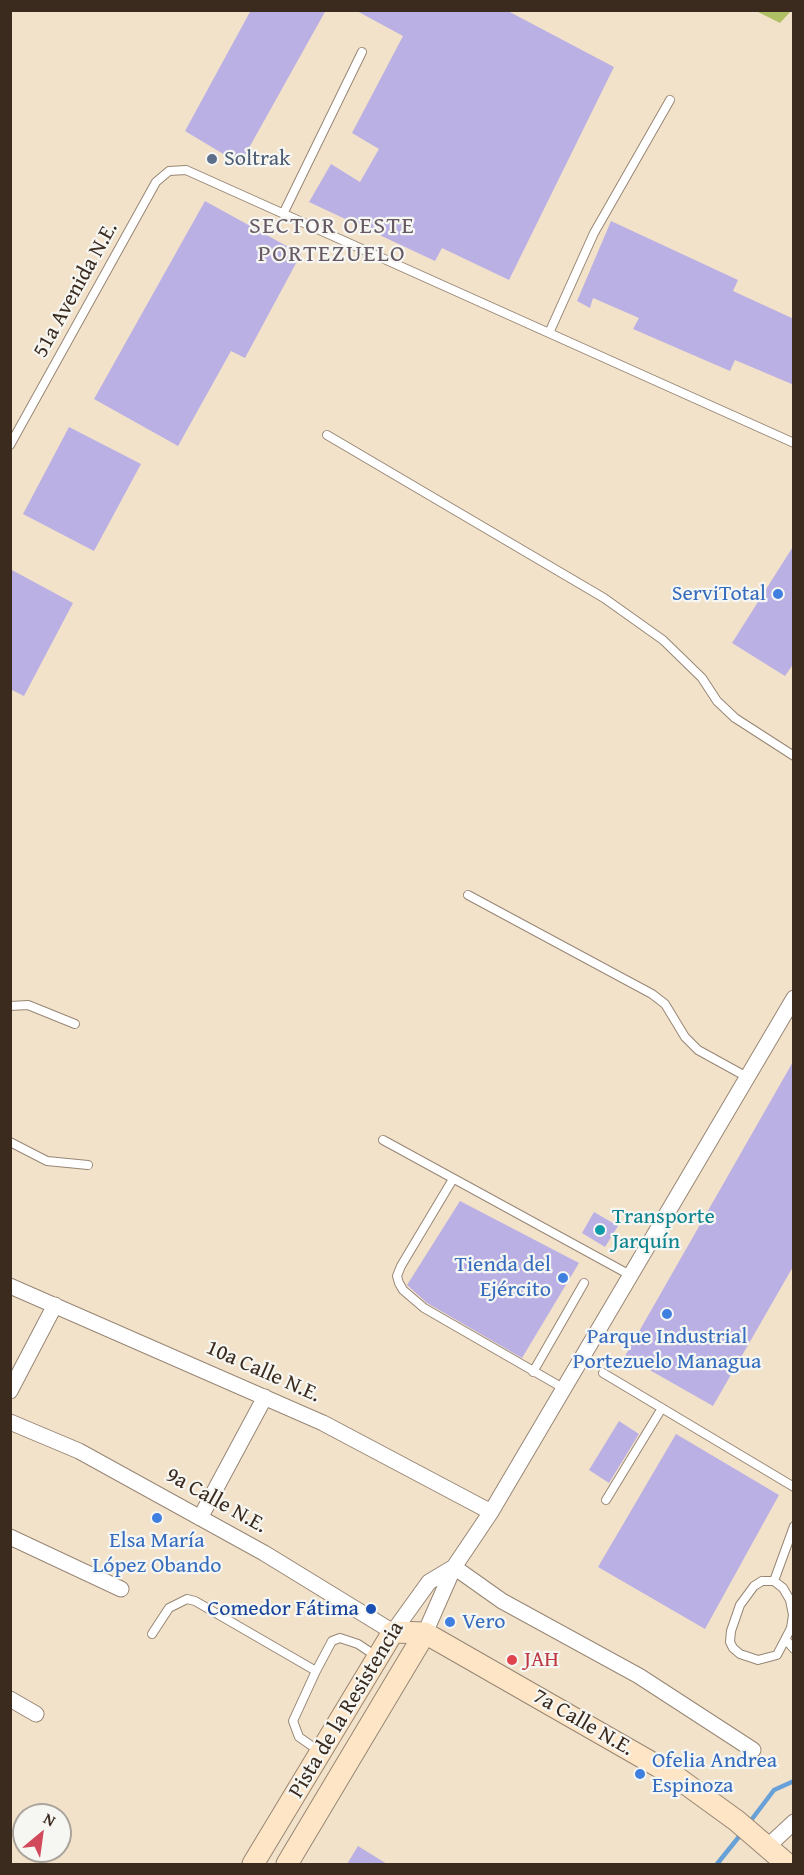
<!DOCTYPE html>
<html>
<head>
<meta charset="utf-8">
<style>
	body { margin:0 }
	#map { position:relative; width:804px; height:1875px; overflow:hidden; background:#f3e2ca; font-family:"Gentium Book Plus",serif }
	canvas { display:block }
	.frame { position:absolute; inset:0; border:12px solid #3b2a1e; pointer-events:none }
	.north { position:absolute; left:12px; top:1803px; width:60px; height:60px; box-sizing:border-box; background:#f6f6f2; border:2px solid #aba49d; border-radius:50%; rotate:29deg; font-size:16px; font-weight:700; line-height:24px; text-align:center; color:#3b2a1e }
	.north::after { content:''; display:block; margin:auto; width:21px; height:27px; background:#d1495b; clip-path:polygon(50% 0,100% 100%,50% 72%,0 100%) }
</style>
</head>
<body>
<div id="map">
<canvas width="804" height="1875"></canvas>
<div class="frame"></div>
<div class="north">N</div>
</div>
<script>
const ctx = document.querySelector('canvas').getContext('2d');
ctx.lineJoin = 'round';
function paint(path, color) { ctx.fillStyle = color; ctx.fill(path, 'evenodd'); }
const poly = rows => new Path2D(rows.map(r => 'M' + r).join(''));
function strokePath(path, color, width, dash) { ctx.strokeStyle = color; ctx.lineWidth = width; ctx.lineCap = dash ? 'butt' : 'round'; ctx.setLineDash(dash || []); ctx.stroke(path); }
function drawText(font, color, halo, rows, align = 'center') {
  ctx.font = font + ' "Gentium Book Plus",serif'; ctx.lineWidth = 4.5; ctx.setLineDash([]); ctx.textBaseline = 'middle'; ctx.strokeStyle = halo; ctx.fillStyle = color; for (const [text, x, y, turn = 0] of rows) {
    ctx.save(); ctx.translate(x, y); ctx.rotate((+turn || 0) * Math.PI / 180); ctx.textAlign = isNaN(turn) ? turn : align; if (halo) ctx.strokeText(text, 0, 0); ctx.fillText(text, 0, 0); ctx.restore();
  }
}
paint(poly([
	[756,11,791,11,780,23]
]), '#afc164');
strokePath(poly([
	[749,1823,774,1790,794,1781],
	[717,1864,742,1833]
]), '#68a1d7', 4.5);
paint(poly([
	[251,10,326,10,240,164,185,131],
	[355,10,506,10,614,67,509,280,442,248,435,261,309,202,331,164,360,182,379,149,352,133,403,36],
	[205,201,301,254,245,358,231,351,178,446,94,399],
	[611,221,738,280,733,291,794,319,794,385,735,360,730,371,633,329,639,318,593,298,590,308,577,301],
	[69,427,141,464,94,551,23,514],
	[794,545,794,663,785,676,732,643],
	[10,569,73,603,24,696,10,689],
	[794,1060,794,1265,713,1406,625,1356],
	[460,1201,579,1263,522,1358,427,1303,407,1285],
	[594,1212,618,1226,605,1247,582,1233],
	[619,1421,639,1434,609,1483,589,1470],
	[676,1434,779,1495,705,1629,598,1567],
	[358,1846,387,1864,347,1864]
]), '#bab0e4');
const lane = poly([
	[283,214,362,52],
	[549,333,594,233,670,100],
	[327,435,604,598,663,640,702,678,717,701,735,718,794,756],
	[10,445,156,182,169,171,186,170,794,443],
	[468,895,652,994,665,1004,685,1037,698,1050,747,1077],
	[10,1006,28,1005,75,1024],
	[383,1140,630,1275],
	[10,1142,47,1161,88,1165],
	[453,1179,401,1266,397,1276,399,1283,403,1290,424,1308,563,1388],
	[533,1372,584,1283],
	[603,1373,794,1487],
	[606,1500,662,1408],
	[762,1581,774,1581,783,1588,790,1600,793,1615,791,1628,777,1655,758,1660,740,1654,733,1648,730,1642,731,1631,740,1605,754,1586,762,1581],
	[774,1581,794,1526],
	[152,1634,169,1608,187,1599,195,1601,316,1671,293,1721,299,1737,319,1751],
	[786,1640,794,1649],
	[316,1671,332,1641,340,1638,358,1644,376,1656]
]);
const street = poly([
	[10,1286,323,1423,491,1512],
	[10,1391,55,1305],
	[10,1422,79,1451,264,1553,393,1632,429,1582,454,1567],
	[200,1518,265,1397],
	[10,1537,121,1589],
	[454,1567,502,1601,639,1676,753,1750],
	[425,1633,454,1567,491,1512,794,998],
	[10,1699,36,1714],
	[767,1847,794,1822]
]);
const secondary = poly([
	[253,1864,393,1632,425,1633,675,1776,737,1821,787,1864],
	[287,1864,425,1633]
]);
strokePath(lane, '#978674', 10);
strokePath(street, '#978674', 17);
strokePath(secondary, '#978674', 23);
strokePath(lane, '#fff', 8);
strokePath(street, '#fff', 15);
strokePath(secondary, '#fde5c5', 21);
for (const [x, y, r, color] of [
	[212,159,6,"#5c6f8a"],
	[778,594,6,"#3f7fe0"],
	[600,1230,6,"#0f9aa8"],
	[563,1278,6,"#3f7fe0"],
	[667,1314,6,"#3f7fe0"],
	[157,1518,6,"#3f7fe0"],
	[371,1609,6,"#1a4fb4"],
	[450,1622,6,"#3f7fe0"],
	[512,1660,6,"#e0444e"],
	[640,1774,6,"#3f7fe0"]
]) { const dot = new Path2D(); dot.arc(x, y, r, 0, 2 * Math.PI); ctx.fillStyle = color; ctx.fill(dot); strokePath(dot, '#f6f6f2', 2); }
drawText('22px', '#4e5e75', '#f6f6f2', [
	["Soltrak",224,159]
], 'left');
drawText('22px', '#3b2a1e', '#f6f6f2', [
	["51a Avenida N.E.",76,290,-61],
	["10a Calle N.E.",263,1372,24],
	["9a Calle N.E.",216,1501,29],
	["Pista de la Resistencia",347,1710,-59],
	["7a Calle N.E.",583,1723,30]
]);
drawText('22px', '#366cbe', '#f6f6f2', [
	["ServiTotal",766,594],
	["Tienda del",551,1265],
	["Ejército",551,1290],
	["Parque Industrial",667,1337,"center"],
	["Portezuelo Managua",667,1362,"center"],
	["Elsa María",157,1541,"center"],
	["López Obando",157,1566,"center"],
	["Vero",462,1622,"left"],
	["Ofelia Andrea",652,1761,"left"],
	["Espinoza",652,1786,"left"]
], 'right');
drawText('22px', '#0d838f', '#f6f6f2', [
	["Transporte",612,1217],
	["Jarquín",612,1242]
], 'left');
drawText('22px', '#164399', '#f6f6f2', [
	["Comedor Fátima",359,1609]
], 'right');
drawText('22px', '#be3a42', '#f6f6f2', [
	["JAH",524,1660]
], 'left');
ctx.letterSpacing = '1.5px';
drawText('24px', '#675963', '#f6f6f2', [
	["SECTOR OESTE",332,227],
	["PORTEZUELO",332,255]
]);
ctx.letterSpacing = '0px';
</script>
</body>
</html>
